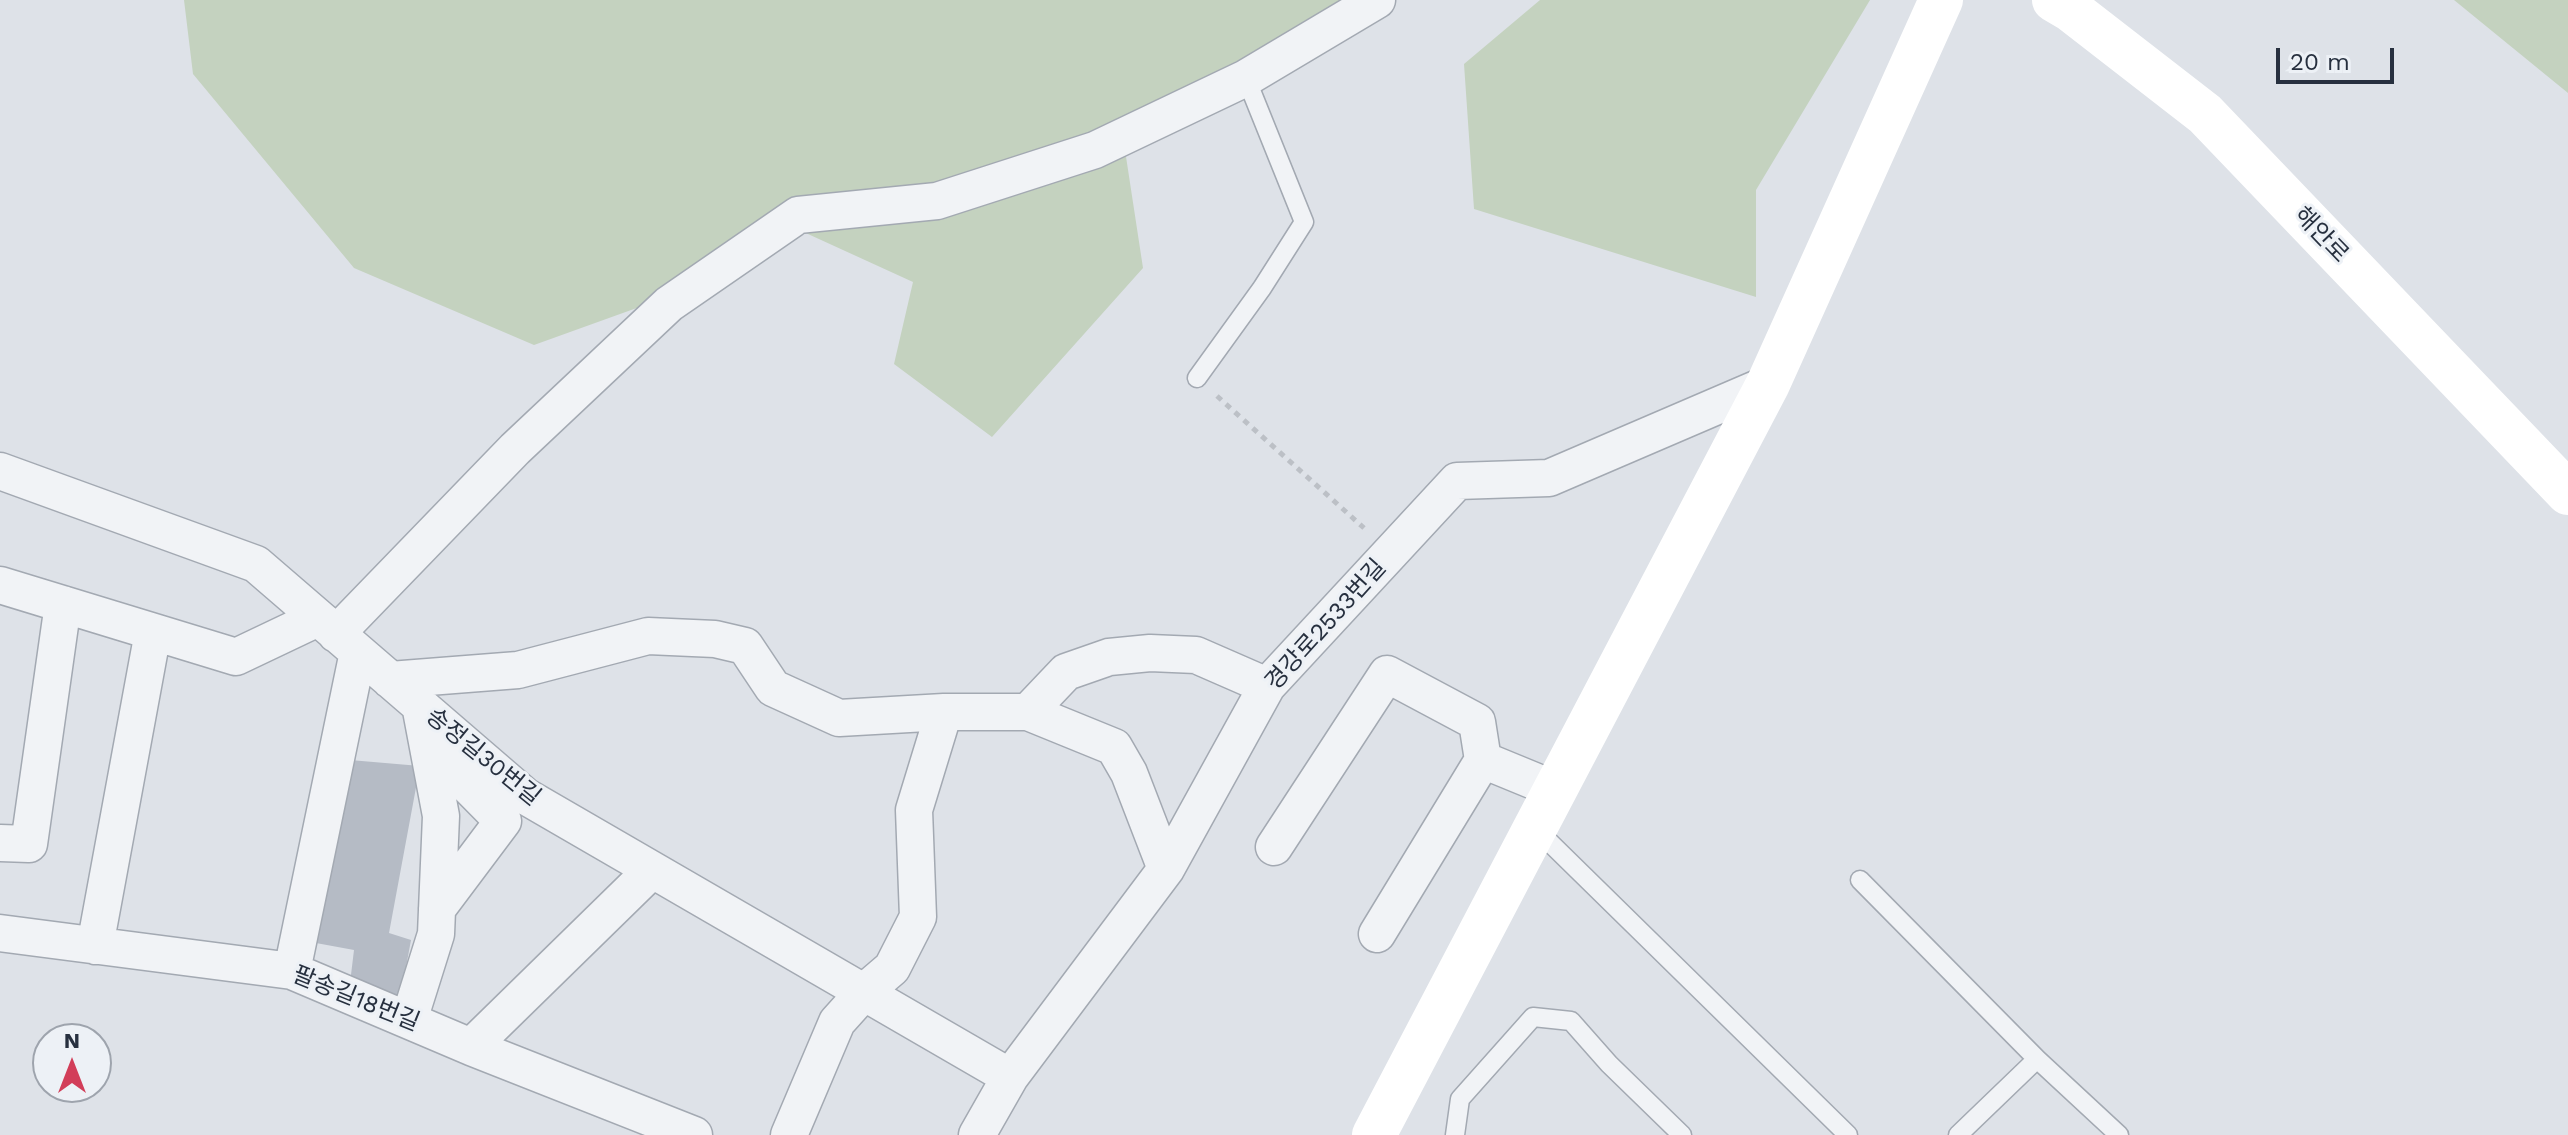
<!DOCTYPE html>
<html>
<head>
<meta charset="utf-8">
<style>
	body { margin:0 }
	#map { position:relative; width:2568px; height:1135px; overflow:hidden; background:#dee2e8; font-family:"Work Sans",sans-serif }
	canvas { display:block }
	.north { position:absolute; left:32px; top:1023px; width:80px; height:80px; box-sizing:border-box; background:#edf1f6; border:2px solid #9ea4ad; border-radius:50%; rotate:0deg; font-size:22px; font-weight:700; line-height:32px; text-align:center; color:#27303f }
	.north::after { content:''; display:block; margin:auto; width:28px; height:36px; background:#d23e59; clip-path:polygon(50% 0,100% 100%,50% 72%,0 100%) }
	.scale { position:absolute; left:2276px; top:48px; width:118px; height:36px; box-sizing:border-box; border:4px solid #27303f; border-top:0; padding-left:10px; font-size:24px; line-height:28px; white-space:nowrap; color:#27303f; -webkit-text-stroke:6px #edf1f6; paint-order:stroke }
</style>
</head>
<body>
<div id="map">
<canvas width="2568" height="1135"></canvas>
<div class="north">N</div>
<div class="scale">20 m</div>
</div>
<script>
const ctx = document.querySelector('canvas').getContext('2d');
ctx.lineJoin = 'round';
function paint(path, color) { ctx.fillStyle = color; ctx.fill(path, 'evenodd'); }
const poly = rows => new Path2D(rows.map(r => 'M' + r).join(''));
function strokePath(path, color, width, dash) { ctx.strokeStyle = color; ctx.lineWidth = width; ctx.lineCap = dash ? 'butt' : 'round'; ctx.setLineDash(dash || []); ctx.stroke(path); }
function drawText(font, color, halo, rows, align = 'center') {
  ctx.font = font + ' "Work Sans","Noto Sans KR",sans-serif'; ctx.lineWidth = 6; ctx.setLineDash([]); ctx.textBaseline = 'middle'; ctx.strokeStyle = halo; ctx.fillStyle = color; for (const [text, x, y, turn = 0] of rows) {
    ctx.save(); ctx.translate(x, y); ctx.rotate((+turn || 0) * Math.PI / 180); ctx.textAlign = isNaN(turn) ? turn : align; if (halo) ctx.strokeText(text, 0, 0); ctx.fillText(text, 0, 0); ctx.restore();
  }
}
paint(poly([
	[184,0,1390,0,1123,137,1143,268,992,437,894,364,913,282,797,229,695,287,534,345,354,268,193,74],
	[1540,0,1870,0,1756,190,1756,297,1474,209,1464,64],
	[2454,0,2568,0,2568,93]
]), '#c4d2bf');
paint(poly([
	[350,760,420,766,389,933,411,940,399,1005,350,983,354,950,316,943]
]), '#b5bbc5');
const lane = poly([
	[1197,378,1262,288,1304,222,1246,78],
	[1536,829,1848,1135],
	[1860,880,2037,1059,1958,1135],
	[2037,1059,2119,1135],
	[1455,1135,1460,1099,1533,1017,1571,1021,1609,1064,1682,1135]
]);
const street = poly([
	[0,471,256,564,525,796,1010,1077],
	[0,585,236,657,318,618],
	[336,634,515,449,669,304,798,215,937,201,1095,150,1246,78,1377,0],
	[390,680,518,670,648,636,715,639,745,646,773,688,839,718,944,712,914,810,918,917,892,968,864,992,837,1022,789,1135],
	[944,712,1028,712,1114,747,1129,773,1166,869],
	[1028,712,1066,672,1109,657,1150,653,1196,655,1267,686],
	[428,745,503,821,437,909],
	[0,843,29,844,63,604],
	[1274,847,1387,674,1477,722,1483,760],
	[0,933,292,971,471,1047,694,1135],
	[1377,934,1483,760,1556,790],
	[95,946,153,632],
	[292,971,358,652],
	[409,1020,436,934,441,816,420,705],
	[471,1047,652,870],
	[977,1135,1010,1077,1166,869,1267,686,1457,481,1549,478,1768,384]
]);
strokePath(lane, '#a3a9b2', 21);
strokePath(street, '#a3a9b2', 39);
strokePath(poly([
	[1217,396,1364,528]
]), '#bcc0c6', 5, [6, 6]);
strokePath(lane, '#f1f3f6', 18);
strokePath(street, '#f1f3f6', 36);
strokePath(poly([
	[2054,0,2071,10,2205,114,2568,493],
	[1374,1135,1768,384,1941,0]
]), '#fff', 44);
drawText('24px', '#27303f', '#edf1f6', [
	["해안로",2321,235,46],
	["경강로2533번길",1326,625,-48],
	["송정길30번길",483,757,39],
	["팔송길18번길",356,999,22]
]);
</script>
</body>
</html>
